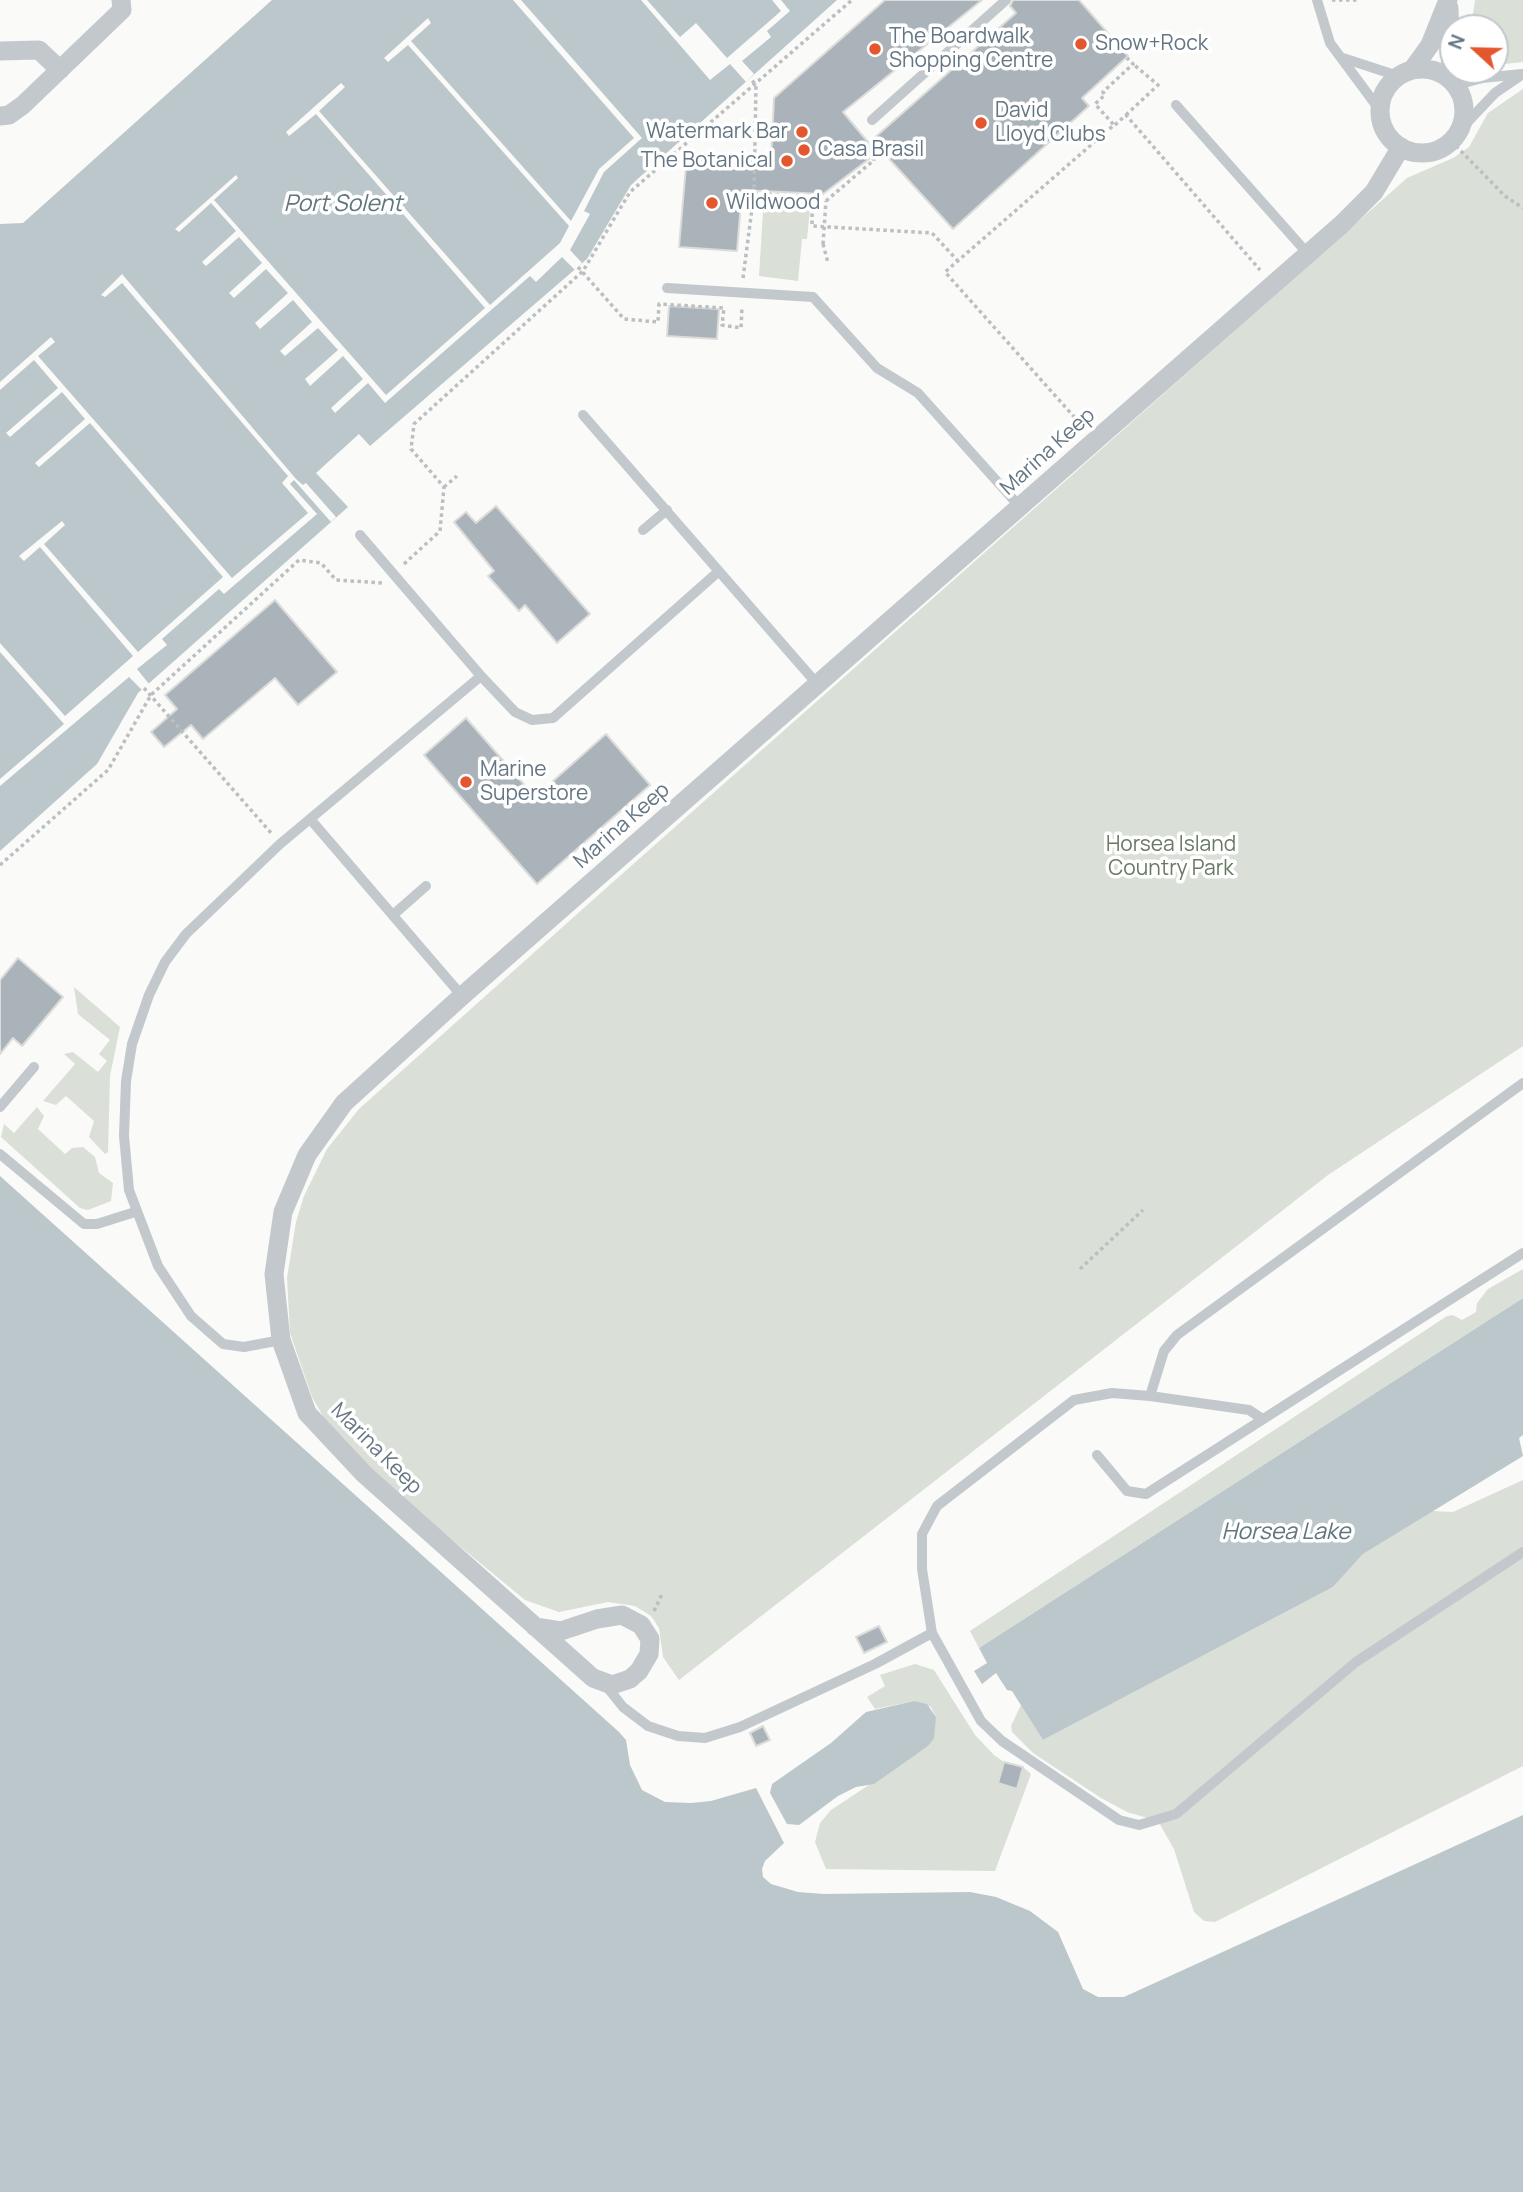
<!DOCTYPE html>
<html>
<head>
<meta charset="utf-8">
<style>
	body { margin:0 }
	#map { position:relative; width:1523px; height:2192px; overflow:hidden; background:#fafaf8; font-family:Manrope,sans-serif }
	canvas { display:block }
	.north { position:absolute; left:1439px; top:14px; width:70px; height:70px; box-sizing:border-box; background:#fff; border:2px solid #c1c8cd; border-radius:50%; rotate:292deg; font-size:19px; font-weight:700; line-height:28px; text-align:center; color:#657683 }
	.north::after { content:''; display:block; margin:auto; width:24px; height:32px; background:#e4572e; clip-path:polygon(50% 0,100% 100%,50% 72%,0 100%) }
</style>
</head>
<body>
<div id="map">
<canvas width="1523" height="2192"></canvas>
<div class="north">N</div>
</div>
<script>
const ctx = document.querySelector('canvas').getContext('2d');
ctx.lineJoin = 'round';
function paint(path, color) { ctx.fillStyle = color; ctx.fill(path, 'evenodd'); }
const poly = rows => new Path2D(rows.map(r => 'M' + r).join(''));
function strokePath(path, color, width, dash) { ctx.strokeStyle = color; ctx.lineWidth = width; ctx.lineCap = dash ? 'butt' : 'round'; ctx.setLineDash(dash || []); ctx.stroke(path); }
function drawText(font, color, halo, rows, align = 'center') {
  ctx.font = font + ' Manrope,sans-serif'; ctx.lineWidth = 7; ctx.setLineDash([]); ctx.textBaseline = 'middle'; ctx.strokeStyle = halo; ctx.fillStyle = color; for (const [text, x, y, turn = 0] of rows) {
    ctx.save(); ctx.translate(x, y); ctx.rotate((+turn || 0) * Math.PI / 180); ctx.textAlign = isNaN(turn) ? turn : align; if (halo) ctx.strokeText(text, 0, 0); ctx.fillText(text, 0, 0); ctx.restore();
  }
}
paint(poly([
	[1475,0,1523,0,1523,62,1495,65,1495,28,1471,28],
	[1523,89,1523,1046,1328,1175,679,1680,663,1657,659,1628,651,1616,635,1606,608,1602,559,1612,525,1600,377,1478,324,1418,312,1397,290,1333,287,1278,296,1222,304,1196,327,1149,359,1109,604,890,1407,178,1453,158,1469,147,1488,113],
	[764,196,804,199,810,209,807,239,802,239,798,281,759,276],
	[74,987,120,1027,110,1076,108,1152,105,1154,89,1137,94,1121,66,1096,56,1105,43,1101,75,1064,64,1054,73,1052,98,1072,107,1061,99,1054,110,1040,78,1014],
	[37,1107,44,1116,38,1129,65,1154,72,1148,83,1147,95,1157,99,1173,113,1183,111,1201,88,1210,80,1208,1,1137,4,1124,14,1133],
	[1523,1269,1523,1298,979,1648,970,1631,1447,1316,1453,1315,1462,1320,1476,1312,1477,1303,1488,1289],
	[1523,1480,1523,1766,1215,1922,1204,1921,1194,1912,1174,1849,1158,1821,1127,1812,1101,1798,1033,1753,1012,1732,1011,1726,1021,1705,1043,1740,1333,1587,1363,1554,1432,1511,1453,1512],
	[915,1664,934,1670,975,1735,994,1755,1004,1762,1023,1767,1031,1774,995,1871,826,1869,815,1842,820,1823,831,1810,928,1746,936,1717,931,1707,914,1701,875,1709,867,1697,885,1686,880,1675]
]), '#dadfd7');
paint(poly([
	[272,0,837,0,631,185,587,259,370,446,359,434,316,473,348,507,138,693,97,764,0,851,0,224,23,223],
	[0,1176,619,1732,626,1740,630,1765,642,1790,665,1802,691,1803,711,1801,756,1788,784,1843,765,1861,762,1869,763,1877,771,1884,798,1892,824,1894,970,1892,996,1897,1030,1911,1058,1932,1083,1989,1098,1997,1124,1997,1523,1815,1523,2192,0,2192],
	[1523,1298,1523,1435,1519,1438,1523,1456,1363,1554,1333,1587,1043,1740,1012,1691,1007,1690,996,1673,982,1684,974,1671,987,1663,979,1648],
	[914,1701,927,1704,936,1717,934,1738,928,1746,874,1784,856,1787,838,1796,799,1825,787,1824,770,1793,772,1784,831,1743,866,1712]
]), '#bbc7cb');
paint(poly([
	[513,0,521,0,642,138,604,172,584,211,590,214,570,250,582,263,575,270,562,257,536,282,530,276,385,403,368,383,335,413,331,408,363,379,343,356,310,386,305,379,338,350,318,328,285,356,280,351,312,322,293,300,260,329,255,323,288,293,266,269,234,298,229,293,262,263,239,237,206,266,202,262,236,231,211,203,179,232,175,229,236,175,238,178,214,200,386,395,485,308,316,114,289,136,286,132,341,83,345,87,319,111,490,305,560,243,569,226,408,45,388,62,384,58,428,18,431,23,411,41,571,221,599,169,634,138],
	[641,0,647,0,680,37,696,23,727,58,781,11,772,0,781,0,790,11,767,31,771,37,742,61,754,74,746,82,730,64,710,80],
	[122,274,296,479,303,485,306,483,336,517,331,522,294,480,290,484,317,514,224,594,219,589,162,639,167,645,137,669,149,684,142,690,129,677,0,786,0,779,64,724,0,652,0,643,65,716,133,656,40,547,24,561,19,556,62,521,65,525,44,544,138,652,223,577,90,423,39,467,35,463,85,419,62,392,10,437,6,433,58,388,34,360,0,390,0,382,51,337,55,342,38,356,232,578,308,513,282,483,288,476,122,283,105,297,101,295]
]), '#fafaf8');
const building = poly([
	[885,0,982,0,843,112,877,153,823,194,742,190,737,251,679,247,687,154,771,161,774,98,885,0],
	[1013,0,1079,0,1128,56,1082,98,1089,106,953,229,872,140,1016,13,1010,6,1013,0],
	[669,306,719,309,717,339,667,336,669,306],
	[496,506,590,614,557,643,525,605,519,611,488,576,494,571,454,522,466,512,476,523,496,506],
	[275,600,337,672,298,705,275,678,203,739,191,725,164,747,151,732,177,709,165,695,275,600],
	[466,718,535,797,606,734,650,785,537,884,424,755,466,718],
	[18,958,63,997,22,1046,13,1038,0,1054,0,980,18,958],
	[879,1626,887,1642,864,1653,856,1637,879,1626],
	[763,1726,770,1740,756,1746,750,1733,763,1726],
	[1004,1762,1023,1767,1017,1789,998,1783,1004,1762]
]);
paint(building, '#aab3b9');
strokePath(building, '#dcdcda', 2);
strokePath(poly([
	[1332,0,1358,0],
	[1126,115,1158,85,1133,64],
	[1115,125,1126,115,1260,270],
	[1456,146,1505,196,1523,208],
	[754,193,805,197,812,206,812,226,932,233,958,261],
	[826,201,874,160,872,157],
	[823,244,828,263],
	[578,267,624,319,658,322,659,304,724,308,722,325,741,328,742,307],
	[743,278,754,193,756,85,750,78],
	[1084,428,945,272,1114,125,1095,104,1105,95,1103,92,1133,64,1127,58],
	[444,487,457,476],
	[404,564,440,531,444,487,411,449,414,424,583,271,630,192,852,0],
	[144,688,272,834],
	[0,865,108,770,151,695,299,560,321,563,336,580,383,583],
	[1080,1269,1143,1210],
	[654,1611,663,1592]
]), '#bbbfc2', 3.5, [3.5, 3.5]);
strokePath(poly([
	[1317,0,1330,43,1379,109],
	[1343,58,1398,76],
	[1457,85,1482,78,1522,74],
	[1176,105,1308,254],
	[872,120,1006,0],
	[1459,131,1495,93,1523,74],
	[667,288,813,297,877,368,918,393,1020,507],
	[583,415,818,685],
	[643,530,667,510],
	[481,676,515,712,532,720,553,718,719,571],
	[311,820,462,996],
	[393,915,426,886],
	[0,1107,34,1067],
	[0,1154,84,1224,97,1224,135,1212],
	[281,1340,244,1347,223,1344,191,1316,158,1266,129,1190,124,1136,126,1081,132,1044,149,995,165,962,186,934,280,844,481,676,360,535],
	[1150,1396,1164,1351,1177,1335,1523,1083],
	[1261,1418,1249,1410,1150,1396,1112,1393,1074,1400,937,1506,922,1534,922,1569,932,1633,981,1721,1002,1741,1119,1820,1139,1825,1176,1814,1356,1662,1523,1552],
	[1097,1455,1127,1491,1146,1494,1523,1253],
	[607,1687,623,1707,648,1726,678,1736,705,1738,740,1727,875,1664,932,1633]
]), '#c3c8cc', 10);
strokePath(poly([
	[1449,8,1451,79],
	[0,51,39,50,60,70],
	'1380 111a42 42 0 1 1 84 0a42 42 0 1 1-84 0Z',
	[1412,70,1430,45,1448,0],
	[0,116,9,115,23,105,122,10,121,0],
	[535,1627,561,1631,597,1619,622,1615,641,1625,650,1639,649,1654,639,1671,630,1679,612,1685,593,1678,364,1474,307,1413,281,1340,274,1274,283,1212,307,1155,344,1103,462,996,1342,224,1374,192,1401,147]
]), '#c3c8cc', 19);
strokePath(poly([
	[823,244,826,201]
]), '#bbbfc2', 3.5, [3.5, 3.5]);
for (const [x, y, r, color] of [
	[1081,44,7,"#e4572e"],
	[875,49,7,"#e4572e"],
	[981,123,7,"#e4572e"],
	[802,132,7,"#e4572e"],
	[804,150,7,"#e4572e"],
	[787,161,7,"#e4572e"],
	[712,203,7,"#e4572e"],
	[466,782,7,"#e4572e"]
]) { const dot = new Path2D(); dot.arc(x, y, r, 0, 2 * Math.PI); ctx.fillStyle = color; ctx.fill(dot); strokePath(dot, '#fff', 2.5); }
drawText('21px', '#657683', '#fff', [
	["The Boardwalk",889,37],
	["Shopping Centre",889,61],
	["Snow+Rock",1095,44],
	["David",995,111],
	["Lloyd Clubs",995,135],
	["Watermark Bar",788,132,"right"],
	["Casa Brasil",818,150],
	["The Botanical",773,161,"right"],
	["Wildwood",726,203],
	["Marine",480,770],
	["Superstore",480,794]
], 'left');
drawText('21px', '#657683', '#fff', [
	["Marina Keep",1048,452,-42],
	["Marina Keep",622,826,-41],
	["Marina Keep",376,1449,45]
]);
drawText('21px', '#687a64', '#fff', [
	["Horsea Island",1171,845],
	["Country Park",1171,869]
]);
drawText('italic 23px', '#60757c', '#fff', [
	["Port Solent",343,205],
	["Horsea Lake",1286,1533]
]);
</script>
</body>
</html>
